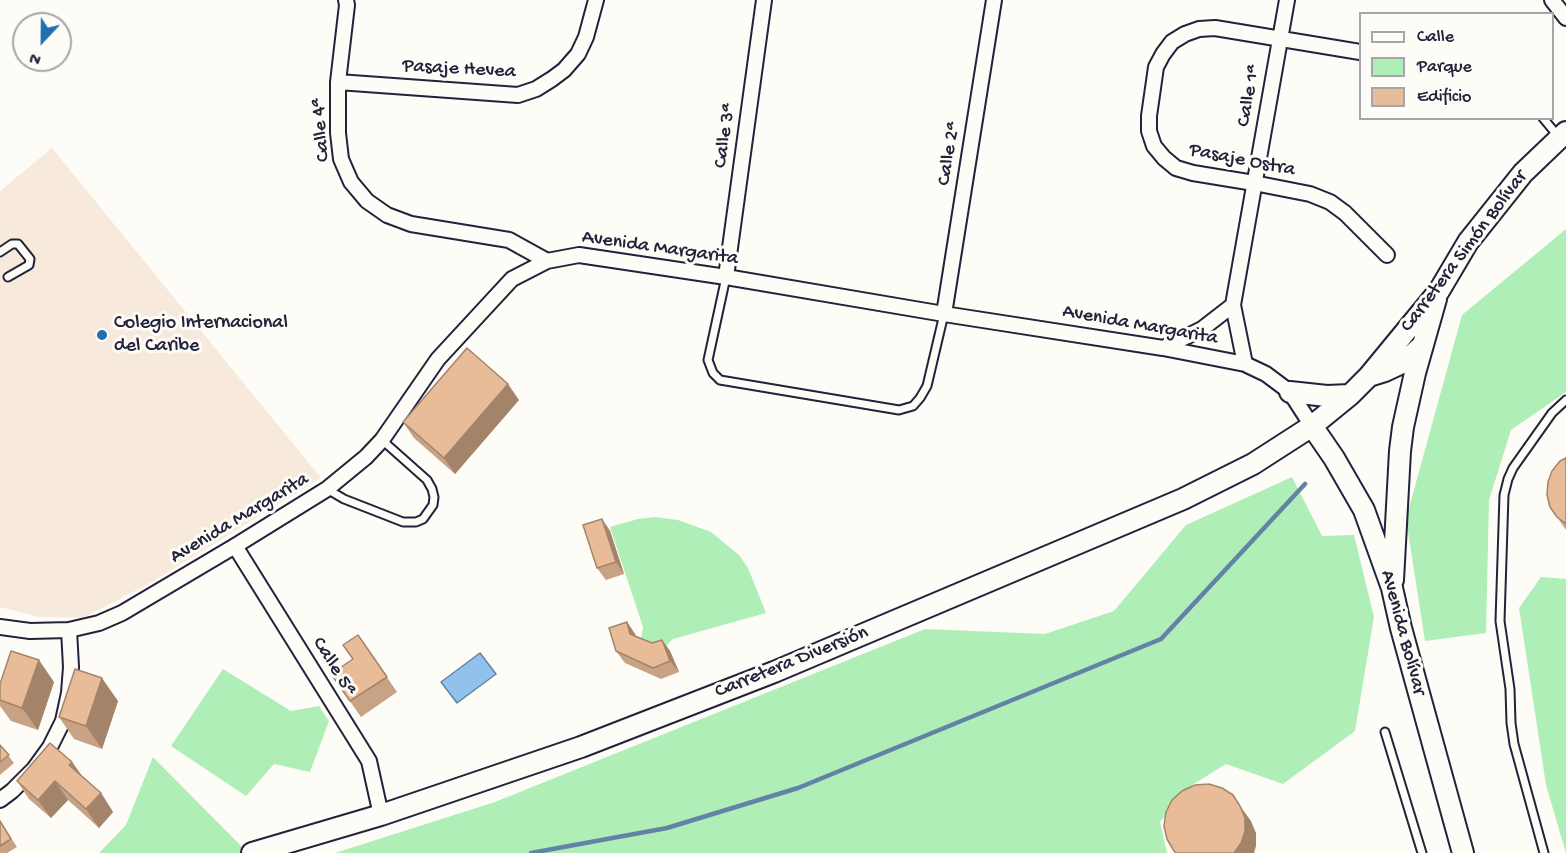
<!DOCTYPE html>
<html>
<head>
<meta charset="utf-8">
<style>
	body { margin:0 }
	#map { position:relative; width:1566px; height:853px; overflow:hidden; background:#fdfcf7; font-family:"Gochi Hand",sans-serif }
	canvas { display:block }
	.legend { position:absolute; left:1359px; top:12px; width:195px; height:108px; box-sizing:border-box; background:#fdfcf7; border:2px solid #a5a5ac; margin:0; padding:8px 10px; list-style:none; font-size:18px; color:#22223b }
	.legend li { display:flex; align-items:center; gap:12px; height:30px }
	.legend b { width:30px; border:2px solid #a5a5ac }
	.north { position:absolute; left:12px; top:12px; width:60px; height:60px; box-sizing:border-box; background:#fdfcf7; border:2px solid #a5a5ac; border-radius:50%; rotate:202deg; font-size:16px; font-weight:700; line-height:24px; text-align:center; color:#22223b }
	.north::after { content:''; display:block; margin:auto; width:21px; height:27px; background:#1f6fb2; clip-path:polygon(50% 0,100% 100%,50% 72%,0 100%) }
</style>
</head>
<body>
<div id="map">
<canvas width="1566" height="853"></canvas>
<ul class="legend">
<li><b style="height:8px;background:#fdfcf7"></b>Calle</li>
<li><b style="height:16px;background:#afeeb6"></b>Parque</li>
<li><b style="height:16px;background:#e9bc99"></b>Edificio</li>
</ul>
<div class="north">N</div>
</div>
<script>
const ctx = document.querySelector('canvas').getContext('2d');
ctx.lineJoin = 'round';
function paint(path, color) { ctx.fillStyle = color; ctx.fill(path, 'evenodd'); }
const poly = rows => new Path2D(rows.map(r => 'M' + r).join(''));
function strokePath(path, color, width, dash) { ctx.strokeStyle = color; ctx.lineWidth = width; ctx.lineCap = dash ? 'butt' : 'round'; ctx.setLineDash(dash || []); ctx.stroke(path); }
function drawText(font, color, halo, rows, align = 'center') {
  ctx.font = font + ' "Gochi Hand",sans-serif'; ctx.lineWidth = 6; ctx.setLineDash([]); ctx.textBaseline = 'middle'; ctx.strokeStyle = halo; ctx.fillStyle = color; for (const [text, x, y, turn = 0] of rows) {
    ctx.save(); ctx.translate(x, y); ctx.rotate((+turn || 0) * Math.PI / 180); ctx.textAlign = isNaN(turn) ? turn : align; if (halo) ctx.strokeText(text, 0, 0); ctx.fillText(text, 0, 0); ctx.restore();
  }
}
paint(poly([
	[52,148,321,478,147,585,82,618,39,617,0,607,0,191]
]), '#f7e9db');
paint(poly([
	[1566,229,1566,392,1511,430,1489,500,1486,633,1425,641,1406,519,1462,315],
	[1292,477,1322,536,1354,535,1374,617,1355,731,1283,784,1226,764,1192,785,1160,822,1167,853,335,853,495,802,925,629,1045,634,1114,611,1186,525],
	[654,517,678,520,711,532,739,555,748,568,766,613,673,639,660,652,640,643,643,627,610,527,638,519],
	[1541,577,1566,579,1566,853,1546,785,1519,608],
	[223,669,291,711,319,706,329,721,310,772,274,764,246,796,171,746],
	[153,757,248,853,99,853,126,825]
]), '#afeeb6');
const water = poly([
	[480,653,496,674,457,703,441,682,480,653]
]);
paint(water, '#90c2ed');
strokePath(water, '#6482a6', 1.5);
strokePath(poly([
	[531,853,667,828,798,788,1161,639,1305,484]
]), '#6482a6', 4.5);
const service = poly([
	[1543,118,1558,136],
	[0,252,12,244,18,244,30,259,29,265,8,277],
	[726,277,708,360,713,373,720,380,899,410,913,406,920,398,927,386,944,314],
	[327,489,344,499,403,522,416,522,423,519,433,505,434,497,432,489,427,480,382,440],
	[1385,732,1422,853],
	[1544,853,1514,744,1511,723,1510,689,1500,621,1504,495,1508,479,1513,468,1552,413,1566,400]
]);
const minor = poly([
	[346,0,347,5,338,82,338,133,341,159,351,182,367,201,387,215,411,224,509,240,547,261],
	[1552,0,1566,18],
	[1360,52,1215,28,1199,29,1185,34,1172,42,1163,54,1156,67,1149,116,1149,131,1154,146,1164,158,1176,168,1193,173,1254,183,1310,194,1330,202,1345,213,1387,255],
	[338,82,518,95,536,89,552,79,564,70,578,54,586,37,596,0],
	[726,277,764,0],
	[944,314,994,0],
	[1163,348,1202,329,1233,305],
	[1245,364,1233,305,1287,0],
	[235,546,369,761,381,815],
	[0,627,30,631,69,630,99,623,122,613,235,546,327,489,366,457,382,440,438,359,512,279,547,261,579,255,726,277,944,314,1163,348,1245,364,1266,374,1290,392,1312,426],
	[0,800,12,791,34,769,50,747,63,721,69,693,71,667,69,630]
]);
const secondary = poly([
	[1369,376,1385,371,1400,364,1412,355,1423,345],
	[1290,392,1327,396,1350,395],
	[1312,426,1334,458,1364,510,1392,588,1401,628,1463,853],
	[1393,580,1400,451,1403,427,1415,373,1436,299],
	[252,853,381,815,581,747,774,672,1183,499,1253,464,1312,426,1350,395,1369,376,1439,291,1468,242,1523,173,1566,132]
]);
strokePath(service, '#22223b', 11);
strokePath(minor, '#22223b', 18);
strokePath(secondary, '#22223b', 24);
strokePath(service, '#fdfcf7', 7);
strokePath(minor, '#fdfcf7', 14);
strokePath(secondary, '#fdfcf7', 20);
paint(poly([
	[519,400,455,474,414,438,403,422],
	[1566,458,1566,530,1550,507],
	[602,519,610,531,624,574,606,580,597,568],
	[627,622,636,636,652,643,662,640,670,651,679,672,661,679,625,663,616,651],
	[358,635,397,692,361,717,331,674,353,659],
	[54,682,38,730,11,721,0,706,0,684],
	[118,701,102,749,74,739,59,717],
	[0,745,14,763,0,775],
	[72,762,83,777,101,793,113,812,99,828,68,800,51,818,29,799,17,781],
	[0,821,17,847,7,853,0,853]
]), '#c8a284');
paint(poly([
	[508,384,519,400,455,474,444,458],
	[602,519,610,531,624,574,616,562],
	[627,622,635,634,639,646,630,634],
	[662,640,670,651,679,672,670,661],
	[39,660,54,682,38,730,22,708],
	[102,678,118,701,102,749,86,726],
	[72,762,85,781,69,765],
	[55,781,68,800,51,818,38,800],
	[101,793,113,812,99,828,86,809],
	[1240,806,1251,821,1256,833,1256,846,1254,853,1234,853]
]), '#a3846b');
const building = poly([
	[467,348,508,384,444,458,403,422,467,348],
	[1566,458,1566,524,1557,517,1550,507,1547,495,1548,482,1552,471,1560,461,1566,458],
	[602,519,616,562,597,568,583,525,602,519],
	[627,622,630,634,652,643,662,640,670,661,653,668,616,651,609,628,627,622],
	[358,635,387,677,350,701,331,674,353,659,343,645,358,635],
	[11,651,39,660,22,708,0,700,0,684,11,651],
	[75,669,102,678,86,726,59,717,75,669],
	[50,743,72,762,69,765,101,793,86,809,55,781,38,800,17,781,50,743],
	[0,745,9,755,0,762,0,745],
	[1209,784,1222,788,1233,795,1240,806,1245,818,1245,831,1241,843,1234,853,1176,853,1174,851,1167,839,1164,826,1166,812,1172,800,1182,791,1195,785,1209,784],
	[0,821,11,839,0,846,0,821]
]);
paint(building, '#e9bc99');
strokePath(building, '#a3846b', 1.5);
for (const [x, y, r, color] of [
	[102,335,6,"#1f6fb2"]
]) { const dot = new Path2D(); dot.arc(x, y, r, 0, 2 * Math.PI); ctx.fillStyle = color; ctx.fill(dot); strokePath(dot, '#fdfcf7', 2); }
drawText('20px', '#22223b', '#fdfcf7', [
	["Pasaje Hevea",459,70,3],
	["Calle 1ª",1250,96,-80],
	["Calle 4ª",322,130,-95],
	["Calle 3ª",726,136,-82],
	["Calle 2ª",950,154,-81],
	["Pasaje Ostra",1242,161,11],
	["Avenida Margarita",660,249,8],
	["Carretera Simón Bolívar",1465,252,-53],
	["Avenida Margarita",1140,326,10],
	["Avenida Margarita",240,519,-31],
	["Avenida Bolívar",1402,633,75],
	["Carretera Diversión",792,663,-22],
	["Calle 5ª",333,667,58]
]);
drawText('20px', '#22223b', '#fdfcf7', [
	["Colegio Internacional",114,324],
	["del Caribe",114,347]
], 'left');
</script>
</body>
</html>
